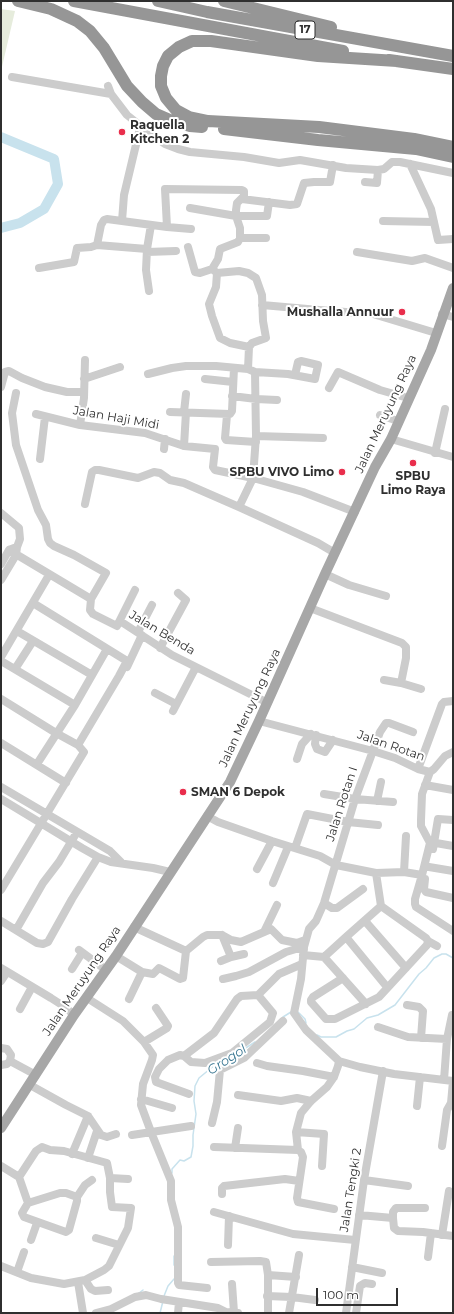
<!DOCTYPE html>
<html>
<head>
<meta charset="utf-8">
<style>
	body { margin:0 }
	#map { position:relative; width:454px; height:1314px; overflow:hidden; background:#fff; font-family:Montserrat,sans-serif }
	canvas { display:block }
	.frame { position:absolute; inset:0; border:2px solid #2f2f2f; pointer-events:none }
	.scale { position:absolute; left:316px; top:1288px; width:82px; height:18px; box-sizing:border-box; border:2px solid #2f2f2f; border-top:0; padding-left:5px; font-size:12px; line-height:14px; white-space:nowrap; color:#2f2f2f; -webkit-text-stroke:3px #fff; paint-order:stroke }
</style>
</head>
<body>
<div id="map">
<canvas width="454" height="1314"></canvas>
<div class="frame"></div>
<div class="scale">100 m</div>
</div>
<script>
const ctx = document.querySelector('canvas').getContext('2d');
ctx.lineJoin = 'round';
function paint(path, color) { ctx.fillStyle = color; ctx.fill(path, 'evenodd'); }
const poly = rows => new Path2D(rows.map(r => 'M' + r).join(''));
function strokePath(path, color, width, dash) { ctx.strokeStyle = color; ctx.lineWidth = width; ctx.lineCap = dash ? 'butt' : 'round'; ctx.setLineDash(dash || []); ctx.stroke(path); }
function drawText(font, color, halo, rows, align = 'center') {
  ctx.font = font + ' Montserrat,sans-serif'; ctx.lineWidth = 4; ctx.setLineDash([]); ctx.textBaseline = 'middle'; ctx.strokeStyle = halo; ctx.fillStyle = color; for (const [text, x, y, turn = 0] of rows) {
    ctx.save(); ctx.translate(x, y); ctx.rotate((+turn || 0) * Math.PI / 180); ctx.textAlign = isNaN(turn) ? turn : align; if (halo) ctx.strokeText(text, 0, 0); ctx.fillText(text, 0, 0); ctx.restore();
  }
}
paint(poly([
	[1,9,15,11,1,71]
]), '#e6ecdc');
strokePath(poly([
	[298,1012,305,1019,306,1023],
	[283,1017,291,1012],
	[317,1035,321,1037,336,1037,347,1031,354,1029,367,1018,378,1015,395,1005,419,974,426,968,434,958,442,954,446,954,453,958],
	[238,1053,255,1042],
	[172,1173,172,1169,180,1160,184,1161,191,1157,193,1146,193,1135,196,1114,194,1101,195,1086,199,1078,216,1064,222,1061],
	[174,1256,174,1265,176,1267],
	[139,1293,143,1290],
	[164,1296,168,1286,174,1279],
	[160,1313,163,1301]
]), '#c8e2ed', 1.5);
strokePath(poly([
	[1,137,54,159,58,184,44,209,20,223,1,228]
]), '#c8e2ed', 10);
strokePath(poly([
	[12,77,111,94,108,86],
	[111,94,127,115,152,135,165,144,178,149,190,152,244,157,279,163,300,160,346,168,378,170,384,169,392,162,400,162,453,173],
	[410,164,431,209,438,240,453,239],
	[365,182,377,183,378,170],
	[242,199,290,205,297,204,304,183,314,182,330,182,333,165],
	[190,208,236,216,267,216,269,202],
	[122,221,124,195,139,132,144,129],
	[383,221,434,222],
	[167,227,165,189,242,190,244,191,244,196,237,203,236,210,236,216,240,228,240,238,238,242,220,249,218,259,212,269,200,273,195,272,188,247],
	[240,238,266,238],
	[97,245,147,249,146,270,149,291],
	[147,249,151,225],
	[147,252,176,251],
	[357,252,412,261,425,258,453,268],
	[39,268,74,262,77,248,91,247,97,245,101,225,104,220,107,219,167,227,191,229],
	[212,269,217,273,239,271,248,273,256,278,262,295,263,321,266,338,252,343,249,347,248,369,255,372,288,374,315,379,318,365,301,361,298,362,295,375],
	[217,273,216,287,209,304,212,316,220,338,230,343,249,347],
	[262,305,319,310,373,314,436,333],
	[442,314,453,317],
	[148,374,172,368,186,366,216,366,248,369],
	[84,379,120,367],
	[205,379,233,382],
	[1,387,5,372,9,371,22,378,45,387,67,392,83,392],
	[329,388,338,372,380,390,408,398],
	[16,393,12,413,16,445,38,510,46,525,48,539,50,543,54,546,74,555,106,573,91,599,90,610,93,614,117,626,135,590],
	[232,396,256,399,277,400],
	[170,412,230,414,232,411,234,368],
	[184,412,186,394],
	[36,414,80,425,145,433,184,446,215,449,213,467,215,470,253,478,303,492,355,512],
	[227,415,225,438,226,440,256,442],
	[380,415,398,421],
	[80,425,84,398,85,360],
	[256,436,323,438],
	[391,439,453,457],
	[184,446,186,412],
	[164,449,165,439],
	[435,453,445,409],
	[40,459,45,417],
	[85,504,92,472,95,470,99,470,138,478,154,472,160,473,170,480,184,483,239,507,318,543,335,553],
	[239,507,253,478,256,436,255,372],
	[1,513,19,528,20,539,17,547,16,555,1,580],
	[9,550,91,599],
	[1,564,9,550,14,548],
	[325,574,349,585,386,596],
	[33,603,127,661,119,676,78,745],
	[310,608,402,643,406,647,406,658,401,683,421,689],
	[120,621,172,655,266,702],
	[17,631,92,675],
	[138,632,152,605],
	[160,648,186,600,178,593],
	[1,657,49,575],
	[1,661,75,705],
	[127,667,142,635],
	[15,669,33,641],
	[384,680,401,683],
	[155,693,176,704],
	[1,699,56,733,78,745,84,752,1,890],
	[173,711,196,667],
	[259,721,373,751,395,758,418,769,430,772,422,794,421,820,421,826,430,843,422,875,415,899,415,904,416,907,453,931],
	[413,732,389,723,386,723,380,732,355,799,324,903,316,921,309,929,304,947,301,979,294,1013,306,1030,339,1061,360,1067,394,1074,453,1081],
	[316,735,315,744,317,749,325,752,333,740],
	[1,743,66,783],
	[297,759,302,744,311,734],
	[37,764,75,705,107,649],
	[418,769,442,704,444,702,453,701],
	[430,772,434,769,445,756,453,752],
	[425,785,453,790],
	[1,787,110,851,121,862],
	[324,794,355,799,393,802],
	[1,799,82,848,98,857,111,862,153,868,170,872],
	[377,801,381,782],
	[207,816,218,822,272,841,320,856,336,865,376,873,404,872,422,875],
	[434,842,436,843,453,846],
	[295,848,307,814,348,822,378,825],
	[433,849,438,819,453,820],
	[429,867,453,871],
	[257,869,272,841],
	[404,872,406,836],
	[425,879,424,889,426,892,453,898],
	[273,883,288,847],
	[324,903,332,908,337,908,363,889],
	[1,921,37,943,43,944,48,942,72,899,98,857],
	[365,921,406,968],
	[134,927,186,951],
	[16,930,43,883,59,862,77,832],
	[264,932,277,905],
	[222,935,231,957,244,954],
	[346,937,387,987],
	[428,941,437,946],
	[79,950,106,970],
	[186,951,203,937,207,935,222,935,231,940,241,942,271,929,282,940,297,943,305,940],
	[303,955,324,957,366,1004],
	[116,956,142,972,153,974,159,968,161,969,180,979,183,978,186,951],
	[324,957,346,937,381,906,376,873],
	[221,961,231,957],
	[1,968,51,998,65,1007,74,1015],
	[72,969,82,953],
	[343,978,313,997,311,1000,311,1002,326,1019,335,1019,379,997,427,945,428,941,426,938,381,906],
	[223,979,236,976,249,972,286,952,296,949,304,949],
	[1,981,7,972],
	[87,998,123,1021,144,1042,153,1055,152,1060,143,1084,141,1105,151,1132,171,1181,171,1200,178,1227,178,1283,179,1285,207,1288],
	[129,999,142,972],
	[407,1005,419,1007,423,1011,421,1038],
	[20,1009,32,987],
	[378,1027,408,1037,447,1039,444,1080],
	[447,1039,452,1015],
	[144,1042,167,1028,168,1026,156,1008],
	[1,1048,7,1049,11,1055,10,1061,7,1064,1,1065],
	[184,1056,191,1062,205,1063,232,1053,270,1022,273,1013,258,995],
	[10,1061,36,1075],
	[257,1063,267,1066,303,1071,334,1077],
	[220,1070,244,1058,283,1021],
	[30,1085,66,1105,88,1116,101,1135,107,1137,116,1134],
	[189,1094,156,1082,155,1077,159,1069,168,1060,180,1055,184,1056,214,1033,237,999,241,996,258,995,279,974,302,964],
	[238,1095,281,1101,297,1098,311,1101],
	[141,1099,172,1108],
	[417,1106,420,1077],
	[212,1123,217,1102,220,1070],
	[296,1132,324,1134,322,1166],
	[132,1135,191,1126],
	[442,1146,447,1110,451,1103,453,1081],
	[214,1147,298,1150],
	[235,1148,238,1128],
	[72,1154,88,1116],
	[88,1158,97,1131],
	[1,1166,19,1177,28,1203,22,1213,24,1217,66,1232,69,1230,77,1201,77,1197,66,1193,60,1193,28,1203],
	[19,1177,36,1151,42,1147,50,1150,64,1151,107,1163,110,1178,128,1179],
	[364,1180,408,1186],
	[222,1194,222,1188,224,1186,285,1179,299,1181],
	[77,1197,85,1185,92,1180],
	[334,1209,298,1202,297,1198,303,1157,301,1152,298,1150,296,1132,301,1113,311,1101,327,1087,334,1077,338,1066,339,1061],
	[214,1212,293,1234,355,1240],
	[359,1215,393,1218,394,1228,398,1231,423,1232,453,1236],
	[393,1218,393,1212,396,1208,425,1208],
	[442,1235,449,1191],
	[96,1238,119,1245],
	[31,1240,37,1223],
	[228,1245,229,1216],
	[428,1257,431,1233],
	[211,1262,260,1261,266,1262,268,1275,268,1313],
	[1,1266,31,1278,64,1284,85,1280,104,1270,109,1266,128,1228,131,1208,112,1207,110,1192,110,1178],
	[352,1267,382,1273],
	[17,1272,24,1252],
	[268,1275,296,1277],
	[85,1280,91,1289,95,1291,108,1290],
	[78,1282,83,1313],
	[232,1284,234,1312],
	[267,1296,292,1297,315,1300],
	[96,1313,111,1309,135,1297,146,1295,161,1299,218,1308,226,1312,238,1313],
	[178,1313,179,1302],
	[289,1313,299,1255],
	[346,1313,364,1180,383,1071],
	[356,1313,360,1286,365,1283,372,1284]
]), '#ccc', 8);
strokePath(poly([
	[1,1128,74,1015,116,956,230,782,259,721,325,574,375,467,391,439,431,350,453,288]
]), '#a7a7a7', 10);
strokePath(poly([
	[18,1,51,9,77,21,90,31,104,48,127,86,142,102,156,114,172,121,190,126,202,127],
	[74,1,343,51],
	[158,1,207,12,453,56],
	[224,1,331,27],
	[389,60,453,69],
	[397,61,318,56,211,41,192,41,179,47,168,56,163,66,161,76,161,86,166,98,176,110,189,117,208,121,319,127,414,139,453,147],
	[224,129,318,140,416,149,453,157]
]), '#969696', 12);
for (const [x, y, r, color] of [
	[122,132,4,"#e92e4c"],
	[402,312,4,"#e92e4c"],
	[413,463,4,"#e92e4c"],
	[342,472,4,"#e92e4c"],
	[183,792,4,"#e92e4c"]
]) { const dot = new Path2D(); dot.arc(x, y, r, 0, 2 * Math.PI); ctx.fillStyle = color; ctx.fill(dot); strokePath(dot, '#fff', 1.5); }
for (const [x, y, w] of [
	[305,30,20]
]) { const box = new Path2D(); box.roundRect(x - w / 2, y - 9, w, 18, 3); ctx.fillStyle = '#fff'; ctx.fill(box); strokePath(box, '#2f2f2f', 1); }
drawText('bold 11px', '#2f2f2f', null, [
	["17",305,30]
]);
drawText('bold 12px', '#2f2f2f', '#fff', [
	["Raquella",130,125],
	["Kitchen 2",130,139],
	["Mushalla Annuur",394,312,"right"],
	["SPBU VIVO Limo",334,472,"right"],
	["SPBU",413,476,"center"],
	["Limo Raya",413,490,"center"],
	["SMAN 6 Depok",191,792]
], 'left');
drawText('12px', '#2f2f2f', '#fff', [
	["Jalan Meruyung Raya",386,414,-65],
	["Jalan Haji Midi",116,418,10],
	["Jalan Benda",162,633,31],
	["Jalan Meruyung Raya",250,708,-65],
	["Jalan Rotan",391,746,19],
	["Jalan Rotan I",342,804,-72],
	["Jalan Meruyung Raya",82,981,-56],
	["Jalan Tengki 2",351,1190,-81]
]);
drawText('italic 13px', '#3b7893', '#fff', [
	["Grogol",227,1060,-33]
]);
</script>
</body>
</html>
